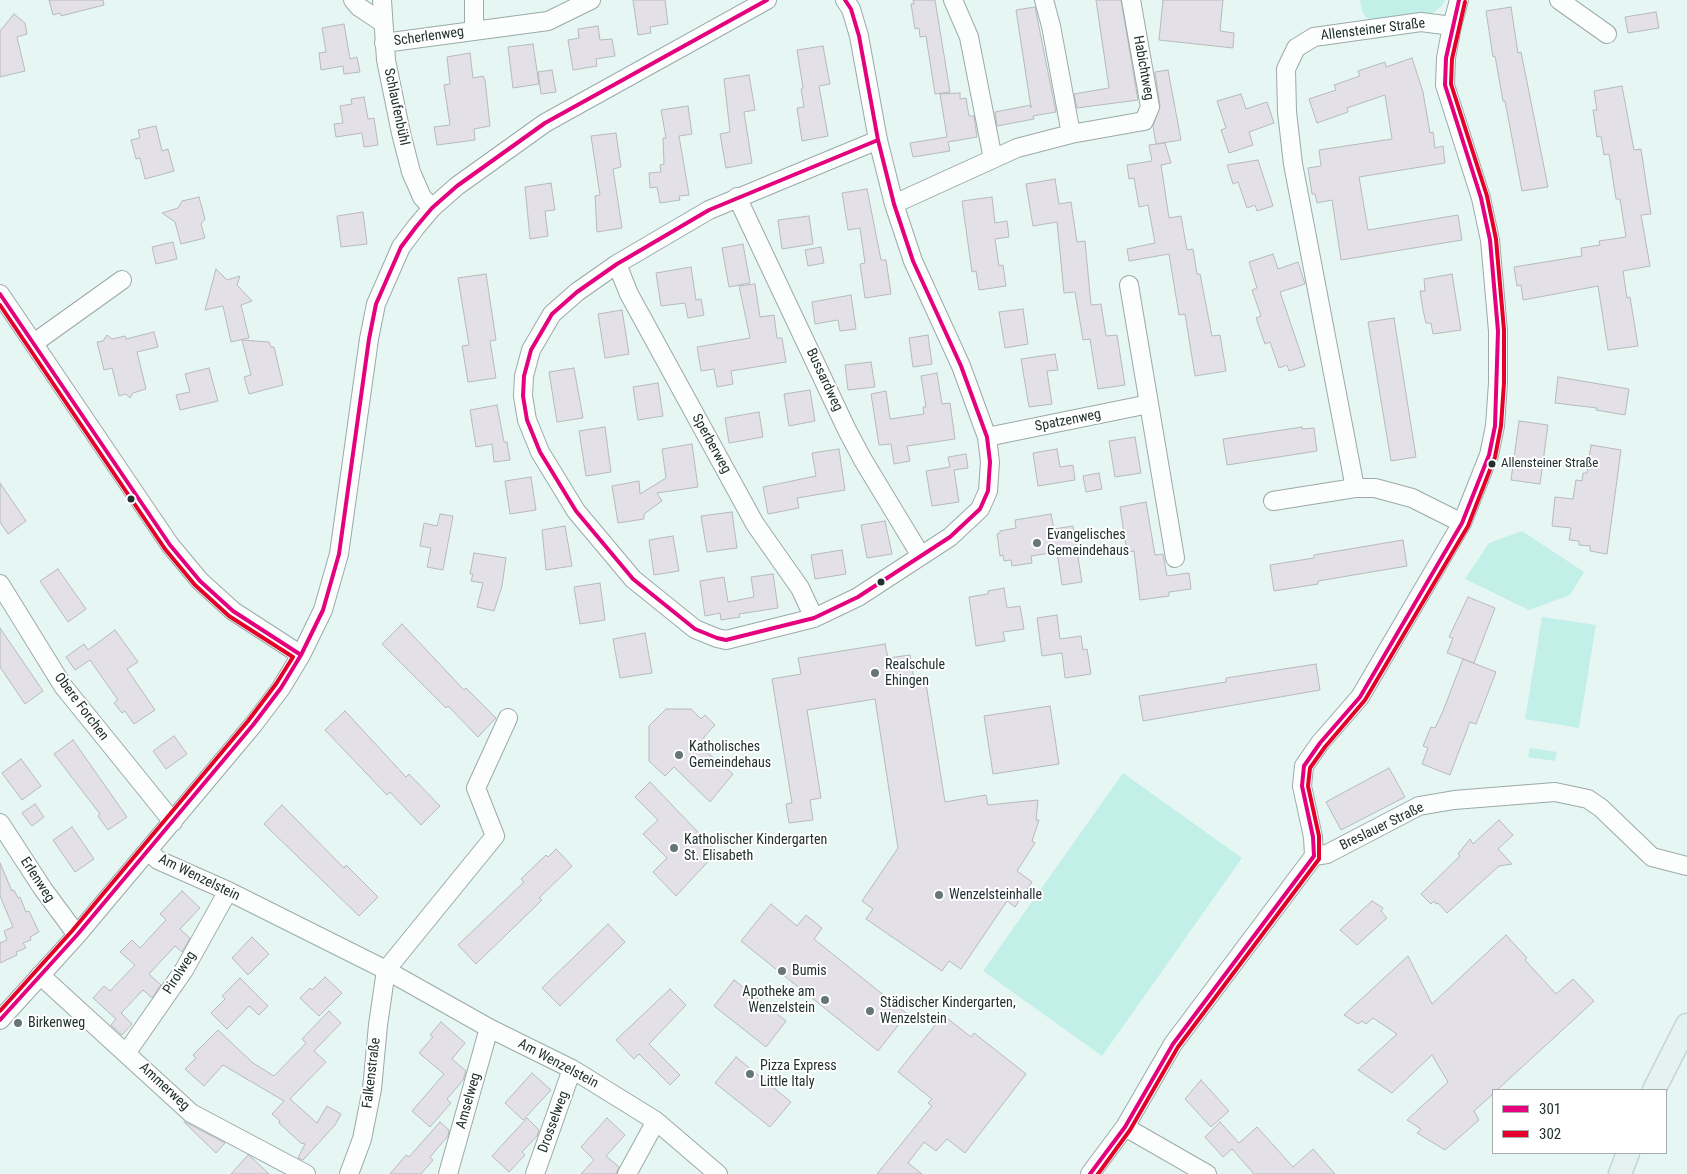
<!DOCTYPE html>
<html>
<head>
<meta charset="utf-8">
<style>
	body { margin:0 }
	#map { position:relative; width:1687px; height:1174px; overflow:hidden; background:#e5f6f3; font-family:"Roboto Condensed",sans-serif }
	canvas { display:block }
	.legend { position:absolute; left:1492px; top:1089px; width:175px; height:65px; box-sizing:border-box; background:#fff; border:1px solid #a6adac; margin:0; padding:6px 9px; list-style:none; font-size:15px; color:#21312f }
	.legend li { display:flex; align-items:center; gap:10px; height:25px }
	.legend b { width:25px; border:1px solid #a6adac }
</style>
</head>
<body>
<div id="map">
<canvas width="1687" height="1174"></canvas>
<ul class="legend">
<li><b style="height:6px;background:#e5007d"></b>301</li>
<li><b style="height:6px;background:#e4002b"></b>302</li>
</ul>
</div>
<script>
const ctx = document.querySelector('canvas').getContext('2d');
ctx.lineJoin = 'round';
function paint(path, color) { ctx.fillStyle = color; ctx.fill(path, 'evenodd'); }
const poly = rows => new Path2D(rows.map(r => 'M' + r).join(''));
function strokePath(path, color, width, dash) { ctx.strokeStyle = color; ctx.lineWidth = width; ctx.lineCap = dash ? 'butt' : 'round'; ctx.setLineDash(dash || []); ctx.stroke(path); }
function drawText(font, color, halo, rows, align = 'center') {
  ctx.font = font + ' "Roboto Condensed",sans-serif'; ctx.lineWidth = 4; ctx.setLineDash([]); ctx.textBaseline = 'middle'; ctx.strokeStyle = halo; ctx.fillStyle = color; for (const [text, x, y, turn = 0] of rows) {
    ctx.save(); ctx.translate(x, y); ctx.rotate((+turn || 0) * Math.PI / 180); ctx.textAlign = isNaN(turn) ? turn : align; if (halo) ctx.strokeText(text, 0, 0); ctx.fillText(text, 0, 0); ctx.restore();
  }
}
paint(poly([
	[1360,0,1445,0,1442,6,1431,14,1371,23,1363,13],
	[1522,531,1584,572,1570,595,1529,610,1465,579,1489,543],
	[1542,617,1596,625,1579,728,1525,719],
	[1530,748,1557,752,1555,761,1528,757],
	[1123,773,1242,858,1102,1056,983,971]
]), '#c3efe9');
const building = poly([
	[49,0,103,0,104,5,61,16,60,13,53,15,49,0],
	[633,0,665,0,668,24,650,27,651,33,638,35,633,0],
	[913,0,935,0,950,92,935,94,926,36,920,37,919,28,915,29,911,4,914,4,913,0],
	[1096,0,1121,0,1138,100,1077,108,1074,94,1109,88,1096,0],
	[1163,0,1223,0,1220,31,1234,33,1233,48,1159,40,1163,0],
	[1035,7,1056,112,1033,116,1034,119,997,126,995,112,1031,105,1031,108,1016,10,1035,7],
	[1511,7,1518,53,1521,52,1548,187,1522,191,1505,101,1503,101,1495,56,1493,57,1486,11,1511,7],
	[1656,12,1659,28,1628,33,1625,17,1656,12],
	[14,14,25,23,27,34,17,37,25,71,0,77,0,31,14,14],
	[344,24,350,59,357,57,360,72,344,74,343,66,321,70,319,53,326,52,322,28,344,24],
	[598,26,600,40,612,39,615,56,596,59,597,66,573,70,568,40,579,38,578,29,598,26],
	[533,44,539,84,513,88,508,47,533,44],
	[823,46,830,84,819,86,828,136,802,141,797,108,804,107,801,89,803,88,797,50,823,46],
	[470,53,473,78,483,76,485,80,490,126,474,129,475,140,437,145,434,127,450,125,444,85,450,84,447,57,470,53],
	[1412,58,1423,92,1430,133,1433,132,1435,148,1443,146,1445,163,1359,177,1368,230,1458,215,1462,240,1341,260,1332,200,1317,203,1315,194,1312,194,1308,168,1321,166,1319,150,1392,139,1385,95,1347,108,1348,112,1317,123,1309,99,1336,90,1334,85,1360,76,1358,71,1385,62,1386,67,1412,58],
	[552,70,556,92,541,94,538,72,552,70],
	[1168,70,1181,140,1156,144,1153,126,1160,106,1155,72,1168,70],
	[749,75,755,110,744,112,752,163,726,168,720,134,730,132,724,79,749,75],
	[1622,86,1634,150,1641,149,1647,189,1651,214,1641,215,1650,266,1623,271,1627,298,1630,297,1638,346,1608,350,1598,286,1523,300,1521,285,1517,286,1514,267,1582,256,1581,248,1600,245,1599,241,1626,237,1620,199,1616,199,1609,154,1604,155,1601,136,1597,137,1593,110,1597,110,1594,91,1622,86],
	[960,93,960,99,966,98,969,116,974,116,977,137,948,142,950,151,913,157,910,143,947,137,940,94,960,93],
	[1241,94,1246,109,1267,102,1274,123,1249,132,1253,145,1229,153,1221,130,1226,128,1217,101,1241,94],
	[364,97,368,119,374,118,378,145,364,147,362,133,336,137,334,124,343,123,340,106,352,104,351,99,364,97],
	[688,106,692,134,679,136,689,195,679,196,680,200,660,203,657,187,650,188,649,173,661,172,660,165,664,164,663,138,666,138,661,110,688,106],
	[156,126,162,151,168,149,174,171,145,179,140,158,136,159,131,140,140,138,138,130,156,126],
	[616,133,621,167,613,169,622,228,597,232,595,196,600,195,591,136,616,133],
	[1165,143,1171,163,1161,165,1169,218,1181,216,1187,250,1193,249,1197,274,1200,274,1212,336,1220,335,1226,371,1195,376,1185,314,1179,315,1169,254,1129,261,1127,249,1155,243,1148,205,1139,207,1134,178,1129,179,1127,165,1152,161,1149,145,1165,143],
	[1258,160,1273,206,1257,211,1255,205,1247,208,1238,182,1233,184,1227,165,1258,160],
	[1055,179,1059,204,1071,202,1077,242,1085,241,1091,305,1101,304,1106,336,1117,335,1125,385,1098,389,1090,339,1083,340,1075,292,1064,293,1057,222,1033,226,1026,184,1055,179],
	[551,183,555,210,545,211,548,236,530,239,525,187,551,183],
	[867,189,881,260,886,260,891,294,865,298,860,264,865,263,860,228,848,230,842,193,867,189],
	[199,197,205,219,201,224,205,238,181,244,175,222,162,213,178,208,182,201,199,197],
	[992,197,995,223,1007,221,1009,237,995,239,999,266,1003,265,1006,286,979,290,976,271,972,272,962,201,992,197],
	[363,212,367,244,341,247,337,216,363,212],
	[809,216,813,244,782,249,778,220,809,216],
	[173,242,177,259,156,264,152,247,173,242],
	[743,244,750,283,729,287,722,248,743,244],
	[821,247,824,263,808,266,805,250,821,247],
	[1273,254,1278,269,1298,262,1305,284,1280,292,1305,366,1289,371,1287,365,1279,368,1270,342,1265,344,1256,318,1261,316,1252,290,1257,288,1249,262,1273,254],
	[691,267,696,300,701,299,704,315,688,318,685,303,661,306,656,273,691,267],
	[216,269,227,280,240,276,237,285,252,301,241,305,249,338,231,342,223,306,205,310,216,269],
	[486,274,496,340,490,341,496,378,468,382,462,346,469,345,458,278,486,274],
	[1452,274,1461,330,1433,334,1431,323,1426,323,1423,310,1420,291,1425,291,1424,279,1452,274],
	[755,284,760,317,774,315,777,338,782,338,786,362,731,371,733,384,717,387,714,369,701,371,697,347,750,338,739,286,755,284],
	[851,295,856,329,840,331,838,320,815,324,812,302,851,295],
	[1023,309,1028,344,1005,348,999,312,1023,309],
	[622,310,629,354,605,358,598,314,622,310],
	[1394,318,1416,457,1391,461,1368,322,1394,318],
	[154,332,158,347,137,352,146,389,133,393,130,398,126,394,119,396,112,368,104,370,97,342,103,341,107,335,112,339,125,336,126,339,154,332],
	[928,335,932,364,913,367,909,338,928,335],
	[242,340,269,342,271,347,274,347,283,385,249,394,244,377,251,375,242,340],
	[1055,354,1058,370,1047,371,1052,404,1029,407,1021,359,1055,354],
	[871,362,875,387,848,390,845,365,871,362],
	[209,368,218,401,180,410,176,395,190,392,185,374,209,368],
	[574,368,583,418,557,422,549,372,574,368],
	[937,373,942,404,950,403,955,439,907,446,910,461,894,464,891,444,879,445,871,394,886,391,890,419,924,414,923,407,926,407,921,376,937,373],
	[1558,377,1629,389,1625,415,1596,410,1597,408,1555,403,1558,377],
	[658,383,663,416,638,420,633,387,658,383],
	[810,390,815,421,789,426,784,394,810,390],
	[497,405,504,442,507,442,510,460,494,462,492,444,476,447,470,410,497,405],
	[759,412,763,437,729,443,725,418,759,412],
	[1519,421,1548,425,1540,484,1511,480,1519,421],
	[605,427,611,472,586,476,579,431,605,427],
	[1302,427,1302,429,1314,428,1317,451,1227,465,1223,439,1302,427],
	[1135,437,1141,473,1115,477,1109,441,1135,437],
	[692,444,698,487,657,493,662,501,644,514,644,519,618,523,612,486,639,481,640,494,666,478,662,449,692,444],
	[1591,445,1621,450,1607,554,1590,551,1590,546,1579,545,1579,541,1569,540,1571,528,1552,526,1555,497,1573,499,1576,480,1582,481,1583,473,1587,473,1591,445],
	[839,449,845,490,797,498,799,508,768,514,763,487,816,476,812,453,839,449],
	[1057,449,1060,467,1073,465,1075,480,1038,486,1033,453,1057,449],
	[966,454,968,468,954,470,959,502,932,506,926,471,950,467,948,457,966,454],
	[1099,473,1102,489,1086,492,1083,476,1099,473],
	[531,477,536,510,510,514,505,481,531,477],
	[0,483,26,521,8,534,0,522,0,483],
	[1146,502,1155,555,1163,554,1167,576,1189,573,1191,589,1169,592,1169,596,1140,600,1134,551,1127,552,1120,507,1146,502],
	[732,512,737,548,707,552,701,516,732,512],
	[440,514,453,516,443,570,427,567,431,548,420,546,424,523,437,526,440,514],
	[1051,514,1054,529,1073,526,1082,582,1062,585,1057,552,1031,556,1032,563,1012,566,1011,560,1004,561,1003,555,1000,556,997,534,1000,533,1000,531,1016,528,1015,520,1051,514],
	[885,521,892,554,867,558,861,525,885,521],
	[565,526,572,566,546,570,542,530,565,526],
	[673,536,679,571,654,575,649,540,673,536],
	[1403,540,1407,566,1318,581,1318,584,1274,591,1270,565,1314,558,1314,555,1403,540],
	[842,550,846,574,815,579,811,555,842,550],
	[474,553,506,558,502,586,494,611,477,607,483,583,471,581,473,574,470,574,474,553],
	[58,569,86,609,68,622,40,581,58,569],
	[773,574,778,608,739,614,740,617,721,620,720,613,705,616,700,581,724,577,728,602,754,597,751,577,773,574],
	[600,583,605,620,580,624,574,587,600,583],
	[1004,588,1007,608,1020,606,1024,629,1003,632,1005,641,976,646,969,597,988,594,988,591,1004,588],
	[1468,597,1495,608,1474,663,1447,653,1453,638,1449,637,1468,597],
	[1057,615,1060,639,1081,636,1083,650,1087,649,1091,674,1065,678,1062,653,1042,656,1037,618,1057,615],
	[402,624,464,690,466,688,496,718,478,737,448,706,446,708,382,644,402,624],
	[0,628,43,691,25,704,0,667,0,628],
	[115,630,138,662,127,669,155,710,134,724,125,711,122,713,114,703,118,700,90,660,75,670,66,657,84,644,88,650,115,630],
	[645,633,652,673,620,678,613,639,645,633],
	[885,644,888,658,910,655,915,686,926,684,945,802,986,795,988,805,1038,800,1036,820,1039,820,1032,841,1035,843,1017,871,1032,882,1015,907,1007,901,961,969,949,961,942,971,866,919,873,909,862,901,898,848,875,699,807,710,821,798,810,800,813,820,789,823,786,804,792,803,772,679,801,674,798,658,885,644],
	[1463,659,1496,672,1476,724,1470,722,1450,775,1422,764,1428,748,1423,746,1431,727,1435,728,1443,711,1463,659],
	[1316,664,1320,690,1143,721,1139,696,1226,682,1226,678,1316,664],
	[1050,706,1059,764,993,774,984,716,1050,706],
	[666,709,691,709,701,719,705,715,715,725,704,737,703,749,733,774,710,802,674,767,665,776,649,761,649,726,666,709],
	[345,711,406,777,409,774,440,806,421,825,390,792,387,795,325,730,345,711],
	[174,736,187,754,166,769,153,751,174,736],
	[73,740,127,817,108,830,98,816,100,814,54,754,73,740],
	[21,759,41,786,22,800,2,773,21,759],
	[1389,768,1405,797,1341,830,1326,802,1389,768],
	[650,782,717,852,676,896,653,872,667,858,643,834,658,820,635,797,650,782],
	[35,804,44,817,32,826,22,813,35,804],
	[282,805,344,868,346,865,378,897,359,916,264,824,282,805],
	[1499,820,1513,835,1498,849,1512,864,1499,866,1447,913,1438,903,1436,904,1434,901,1431,904,1421,894,1460,856,1458,854,1470,839,1473,844,1499,820],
	[72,827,94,859,75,872,53,840,72,827],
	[556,849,572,866,539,898,542,900,476,964,458,945,524,882,521,879,546,855,548,857,556,849],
	[0,863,12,891,14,890,18,898,20,897,26,912,29,911,39,932,30,937,31,940,23,943,26,948,16,952,17,955,0,963,0,943,7,940,4,931,13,927,0,896,0,863],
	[182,891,200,908,180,929,190,938,182,952,175,946,149,974,161,985,152,998,143,990,121,1013,132,1024,122,1035,111,1025,116,1019,93,998,104,986,110,991,135,965,120,952,132,940,140,948,166,920,160,914,182,891],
	[1372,901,1383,908,1381,911,1387,918,1357,945,1340,930,1372,901],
	[771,904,797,926,806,915,822,928,814,939,907,1014,878,1051,741,941,771,904],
	[608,924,625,942,560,1006,542,988,608,924],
	[1506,935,1527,958,1525,960,1556,994,1573,979,1594,1001,1497,1090,1493,1090,1493,1094,1474,1111,1479,1120,1445,1150,1417,1133,1421,1129,1407,1120,1448,1082,1432,1055,1392,1093,1358,1070,1397,1034,1373,1018,1366,1024,1362,1021,1358,1024,1344,1015,1408,956,1432,1004,1506,935],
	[252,937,269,954,248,975,232,958,252,937],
	[325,977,342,993,319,1016,300,998,310,988,312,990,325,977],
	[240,978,268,1006,259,1015,249,1006,227,1029,211,1013,225,999,222,996,240,978],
	[734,980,786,1021,766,1047,714,1006,734,980],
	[670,989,686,1005,649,1044,680,1075,670,1085,639,1054,634,1059,616,1040,670,989],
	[329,1011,341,1023,314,1051,326,1062,290,1099,317,1123,327,1106,341,1114,335,1125,303,1160,298,1158,305,1144,303,1143,302,1144,279,1123,280,1121,272,1114,284,1101,223,1065,204,1086,185,1069,196,1058,193,1055,218,1030,253,1063,274,1076,306,1043,302,1039,329,1011],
	[943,1015,971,1037,974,1033,1026,1074,965,1153,947,1139,936,1151,924,1142,908,1163,922,1174,877,1174,932,1106,928,1103,932,1099,898,1072,943,1015],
	[441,1022,465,1043,452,1059,466,1071,463,1080,447,1099,451,1103,430,1127,412,1111,444,1074,419,1053,433,1037,430,1035,441,1022],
	[736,1057,791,1102,770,1127,715,1083,736,1057],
	[532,1073,551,1090,523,1120,505,1103,532,1073],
	[1201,1080,1229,1111,1211,1127,1185,1099,1201,1080],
	[527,1118,539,1130,537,1136,522,1152,525,1155,509,1172,492,1156,527,1118],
	[607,1118,625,1135,606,1156,619,1167,616,1174,581,1174,594,1160,581,1147,607,1118],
	[184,1122,185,1122,225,1143,216,1153,184,1122],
	[440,1122,449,1130,448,1136,430,1157,433,1160,421,1174,390,1174,406,1155,409,1157,440,1122],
	[1220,1122,1239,1143,1257,1127,1293,1167,1313,1149,1335,1174,1254,1174,1232,1149,1223,1157,1205,1137,1220,1122],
	[248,1155,251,1157,269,1174,231,1174,248,1155]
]);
paint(building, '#e3e0e7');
strokePath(building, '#b7babc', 1);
const minor = poly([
	[353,0,359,7,383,23],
	[382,0,386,60,401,133,411,172,422,197,432,208],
	[845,0,851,9,859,36,878,140,894,204,913,261,961,366,987,437,990,462,988,491,980,509,950,537,858,597,814,618,726,640,717,638,695,629,633,579,576,511,540,452,527,420,523,396,524,376,531,350,552,314,577,292,617,264,709,210,878,140],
	[953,0,969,37,993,159],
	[1044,0,1051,26,1071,134],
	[1559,0,1607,34],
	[474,31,474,0],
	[384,43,548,21,591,0],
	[737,197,847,430,863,460,921,556],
	[894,204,1017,148,1071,134,1144,121,1150,107,1131,0],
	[617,264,629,294,755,524,800,588,814,618],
	[1129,285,1175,558],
	[0,294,170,545,200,581,233,611,301,655],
	[34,343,122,280],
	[987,437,1149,404],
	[1355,488,1293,164,1287,112,1286,69,1296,48,1314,37,1421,22,1452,26],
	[1273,501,1355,488,1375,488,1412,498,1462,523],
	[0,584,63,686,173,822],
	[0,823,43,889,77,935],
	[148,851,158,860,228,891,386,970,489,1028,572,1069,656,1121,718,1174],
	[1314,856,1313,837,1302,786,1304,766,1320,743,1360,697,1462,523,1489,455,1495,426,1498,383,1498,331,1490,240,1481,198,1445,85,1446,58,1452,26,1459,0],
	[40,975,191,1113,306,1174],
	[0,1020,77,935,253,725,281,688,301,655,323,610,339,554,369,339,376,304,401,247,416,227,432,208,457,186,545,123,767,0],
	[127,1052,184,970,228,891],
	[1125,1127,1207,1174],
	[349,1174,362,1139,372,1089,378,1025,386,970,495,836,476,788,508,718],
	[448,1174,489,1028],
	[535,1174,572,1069],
	[627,1174,656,1121],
	[1090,1174,1125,1127,1173,1044,1314,856,1327,854,1419,806,1454,800,1555,792,1588,799,1601,808,1652,857,1687,866]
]);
const major = poly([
	[1654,1090,1687,1025],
	[1620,1174,1628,1153]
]);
strokePath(minor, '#9baaa8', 20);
strokePath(major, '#c9d3d1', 25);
strokePath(minor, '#fbfefd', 18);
strokePath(major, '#e4f2f0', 22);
strokePath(poly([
	[845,0,851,9,859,36,878,140],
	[878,140,894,204,913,261,961,366,987,437,990,462,988,491,980,509,950,537,858,597,814,618,726,640,717,638,695,629,633,579,576,511,540,452,527,420,523,396,524,376,531,350,552,314,577,292,617,264,709,210,878,140],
	[0,294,170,545,200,581,233,611,301,655],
	[1314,856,1313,837,1302,786,1304,766,1320,743,1360,697,1462,523,1489,455,1495,426,1498,331,1490,240,1481,198,1445,85,1446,58,1459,0],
	[0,1020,77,935,253,725,281,688,301,655,323,610,339,554,369,339,376,304,401,247,416,227,432,208,457,186,545,123,767,0],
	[1090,1174,1125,1127,1173,1044,1314,856]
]), '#e5007d', 4);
strokePath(poly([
	[0,305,165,549,195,585,229,616,293,657,276,684,248,721,72,931,0,1011],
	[1098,1174,1130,1130,1178,1047,1319,859,1319,836,1308,786,1310,768,1325,747,1365,700,1468,526,1495,457,1501,426,1504,383,1504,330,1496,239,1487,196,1451,84,1452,59,1465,2]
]), '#e4002b', 4);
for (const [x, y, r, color] of [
	[1492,464,4.5,"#21312f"],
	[131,499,4.5,"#21312f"],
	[1037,543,5,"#667674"],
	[881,582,4.5,"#21312f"],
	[875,673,5,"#667674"],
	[679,755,5,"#667674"],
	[674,848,5,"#667674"],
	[939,895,5,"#667674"],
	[782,971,5,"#667674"],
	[825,1000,5,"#667674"],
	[870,1011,5,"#667674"],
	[18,1023,5,"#667674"],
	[750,1074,5,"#667674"]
]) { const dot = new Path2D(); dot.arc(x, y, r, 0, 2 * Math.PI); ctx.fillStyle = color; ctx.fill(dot); strokePath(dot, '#fff', 2); }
drawText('13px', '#21312f', '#fff', [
	["Allensteiner Straße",1501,464]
], 'left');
drawText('14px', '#21312f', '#fff', [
	["Allensteiner Straße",1373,30,-7],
	["Scherlenweg",429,37,-8],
	["Habichtweg",1143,68,80],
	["Schlaufenbühl",396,107,78],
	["Bussardweg",824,380,65],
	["Spatzenweg",1068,421,-11],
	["Sperberweg",711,444,61],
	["Obere Forchen",81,707,53],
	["Breslauer Straße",1382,827,-26],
	["Am Wenzelstein",199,878,26],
	["Erlenweg",37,880,57],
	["Pirolweg",180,973,-57],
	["Am Wenzelstein",558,1064,28],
	["Falkenstraße",372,1073,-83],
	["Ammerweg",164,1087,43],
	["Amselweg",469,1101,-74],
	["Drosselweg",554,1122,-70]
]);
drawText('14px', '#21312f', '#fff', [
	["Evangelisches",1047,535],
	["Gemeindehaus",1047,551],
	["Realschule",885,665],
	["Ehingen",885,681],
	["Katholisches",689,747],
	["Gemeindehaus",689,763],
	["Katholischer Kindergarten",684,840],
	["St. Elisabeth",684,856],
	["Wenzelsteinhalle",949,895],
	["Bumis",792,971],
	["Apotheke am",815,992,"right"],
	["Wenzelstein",815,1008,"right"],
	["Städischer Kindergarten,",880,1003],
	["Wenzelstein",880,1019],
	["Birkenweg",28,1023],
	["Pizza Express",760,1066],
	["Little Italy",760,1082]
], 'left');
</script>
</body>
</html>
